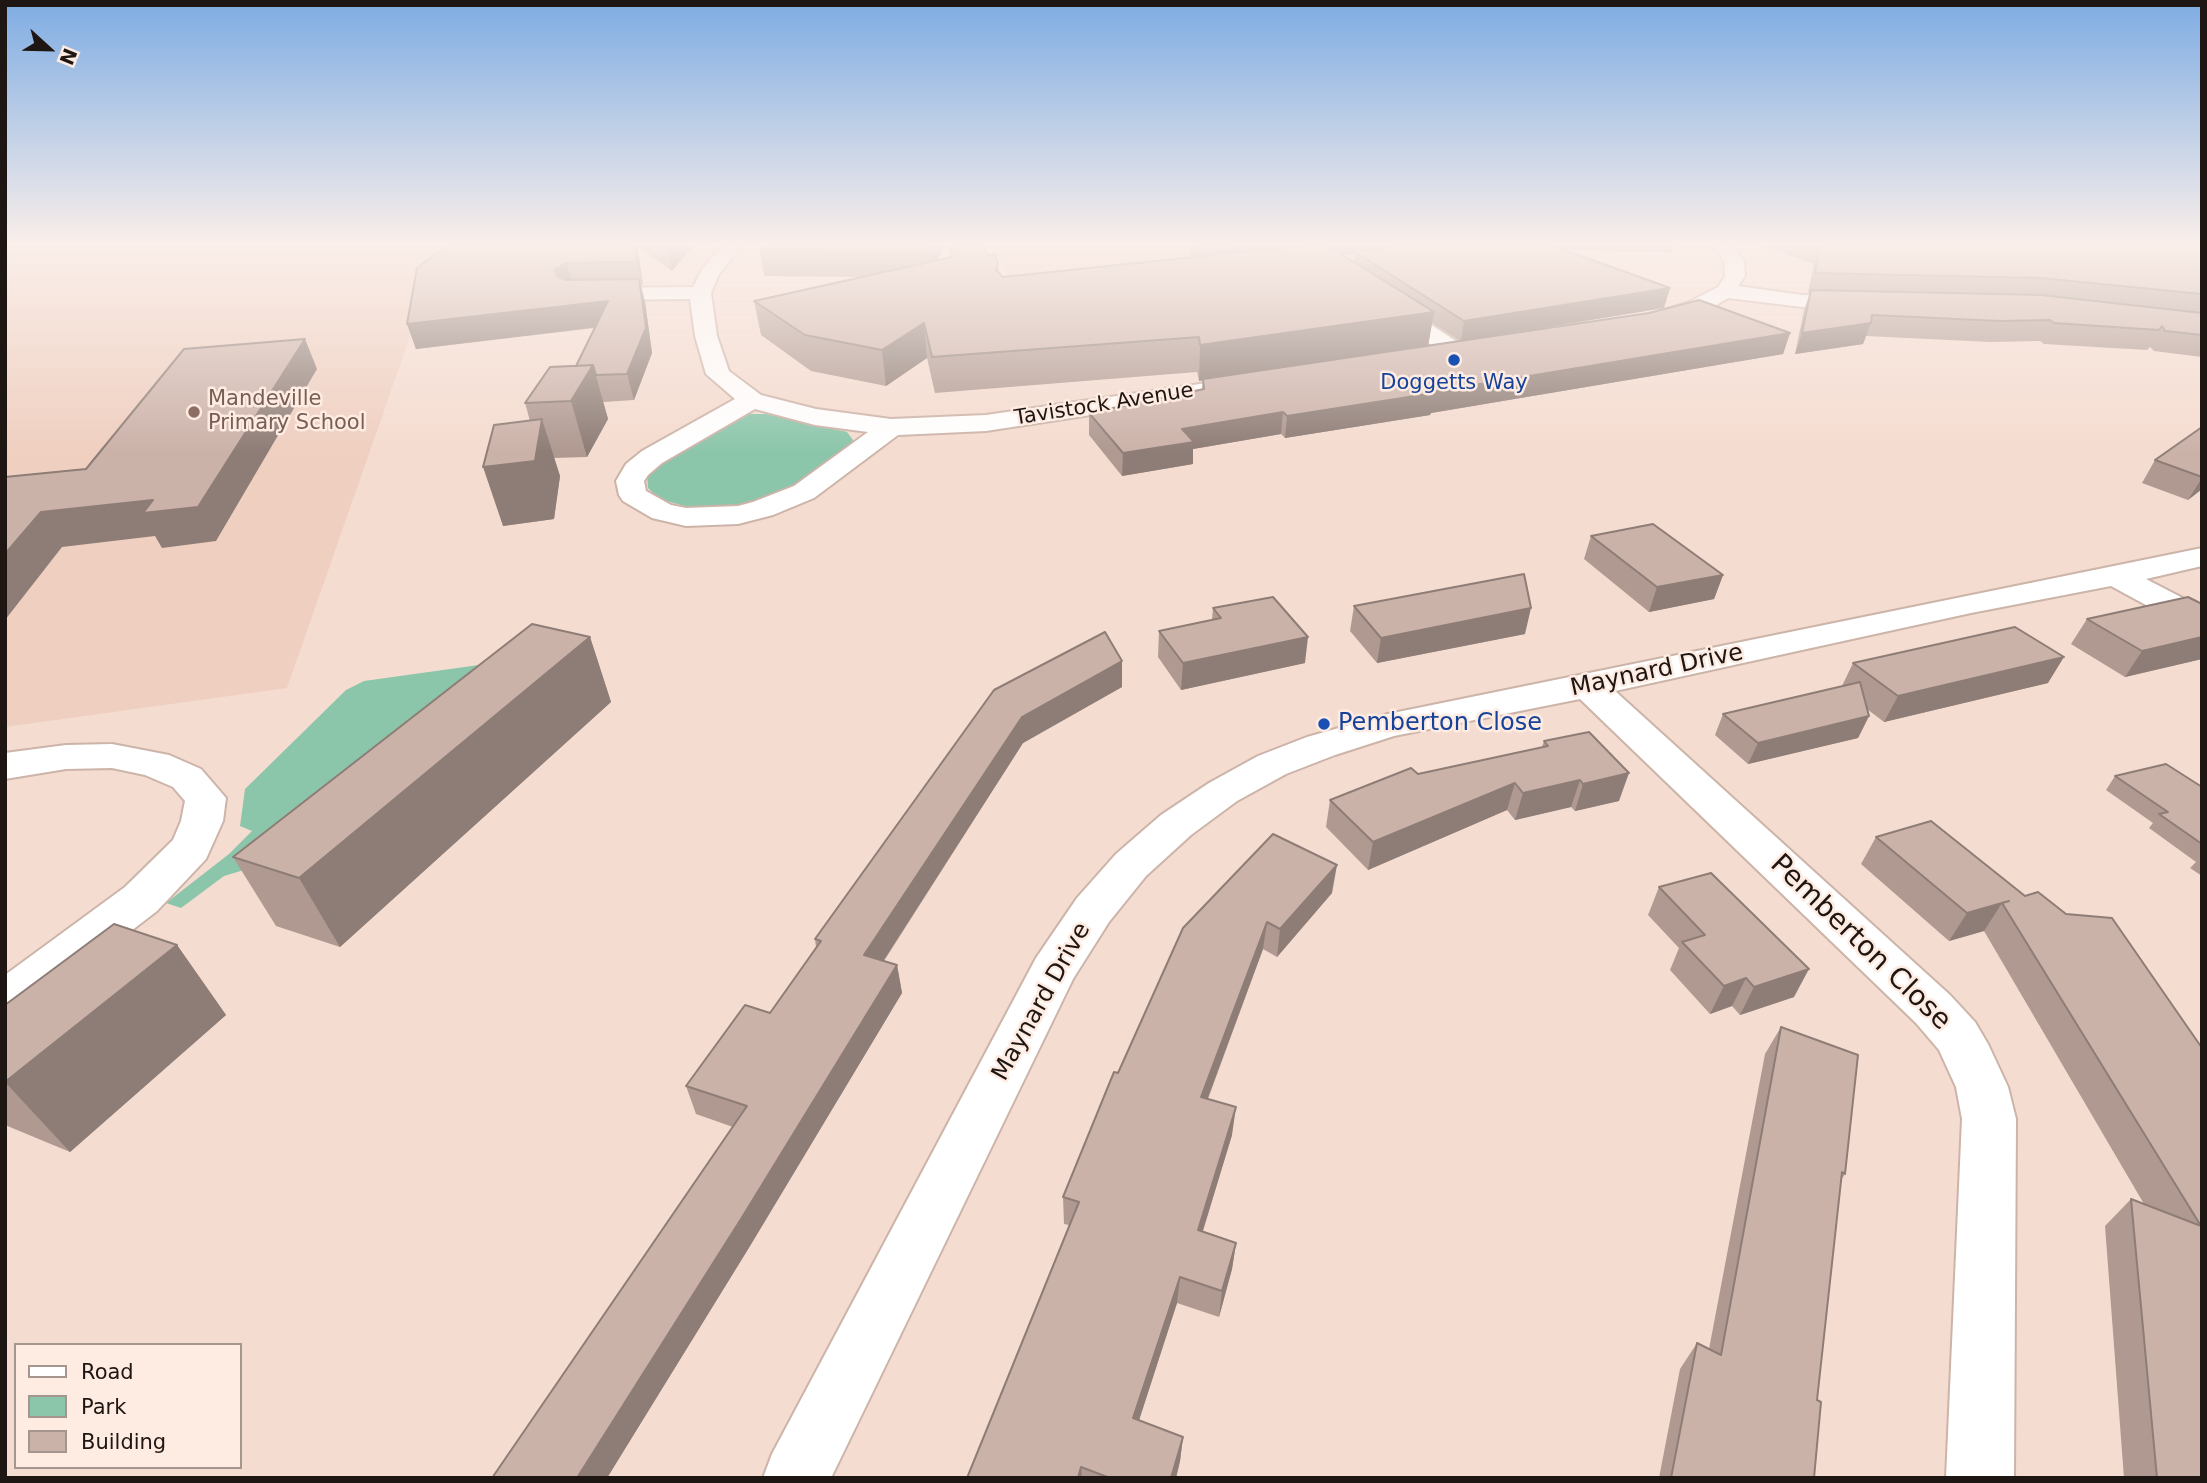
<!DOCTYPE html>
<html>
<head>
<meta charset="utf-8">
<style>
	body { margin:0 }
	#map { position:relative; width:2207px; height:1483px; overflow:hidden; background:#f5dcd0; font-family:"DejaVu Sans",sans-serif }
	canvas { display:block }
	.frame { position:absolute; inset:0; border:7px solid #1e1612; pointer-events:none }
	.legend { position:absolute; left:14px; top:1343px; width:228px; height:126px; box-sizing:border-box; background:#feebe1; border:2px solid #a4968e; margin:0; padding:9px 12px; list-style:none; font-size:21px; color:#1e1612 }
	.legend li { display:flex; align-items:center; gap:14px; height:35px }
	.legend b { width:35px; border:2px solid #a4968e }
	.north { position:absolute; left:14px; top:14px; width:70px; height:70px; -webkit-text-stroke:5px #feebe1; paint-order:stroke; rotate:112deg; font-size:19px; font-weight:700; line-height:28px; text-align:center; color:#1e1612 }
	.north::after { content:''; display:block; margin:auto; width:24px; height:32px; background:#1e1612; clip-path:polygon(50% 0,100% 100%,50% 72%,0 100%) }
</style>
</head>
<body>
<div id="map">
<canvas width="2207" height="1483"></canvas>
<div class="frame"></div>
<ul class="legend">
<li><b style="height:9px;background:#fff"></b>Road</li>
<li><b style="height:19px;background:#8bc6ab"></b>Park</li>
<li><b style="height:19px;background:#cbb2a9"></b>Building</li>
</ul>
<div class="north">N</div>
</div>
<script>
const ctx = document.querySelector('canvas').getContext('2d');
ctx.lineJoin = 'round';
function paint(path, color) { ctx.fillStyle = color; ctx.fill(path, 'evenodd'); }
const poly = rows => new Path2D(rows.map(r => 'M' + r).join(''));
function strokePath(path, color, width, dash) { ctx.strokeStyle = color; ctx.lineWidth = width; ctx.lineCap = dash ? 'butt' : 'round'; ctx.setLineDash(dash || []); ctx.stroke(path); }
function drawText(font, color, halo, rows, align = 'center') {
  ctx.font = font + ' "DejaVu Sans",sans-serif'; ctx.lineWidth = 5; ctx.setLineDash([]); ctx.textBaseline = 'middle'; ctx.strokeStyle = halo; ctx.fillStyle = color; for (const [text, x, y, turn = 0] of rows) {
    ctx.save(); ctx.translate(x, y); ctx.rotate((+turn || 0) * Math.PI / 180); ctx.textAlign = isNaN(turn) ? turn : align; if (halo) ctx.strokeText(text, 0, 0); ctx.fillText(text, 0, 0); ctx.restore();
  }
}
paint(poly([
	[8,245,442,245,287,688,5,727,5,246],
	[993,245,1208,245,1213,274,1012,288]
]), '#efcfc0');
paint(poly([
	[747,414,767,414,847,432,853,440,850,447,781,494,743,505,692,508,659,499,648,488,647,475,655,465,735,417],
	[486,664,277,860,224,876,181,908,166,903,229,854,252,831,240,826,245,789,346,690,364,681]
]), '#8bc6ab');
const street = poly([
	[723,245,743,245,719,274,711,293,717,336,729,371,761,395,816,409,891,419,986,415,1227,380,1236,382,1239,387,1236,392,1227,394,986,431,898,435,814,498,773,515,738,524,686,526,652,518,623,501,619,495,616,481,626,464,642,451,735,399,706,374,695,336,690,299,590,300,583,298,579,294,583,290,590,288,693,287,703,268,723,245],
	[755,409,815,425,868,432,794,486,753,502,738,506,686,508,671,505,646,491,644,481,648,475,662,463,755,409],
	[1715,245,1733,245,1744,262,1745,276,1738,286,1802,295,1859,296,1867,297,1870,302,1867,307,1859,308,1802,307,1728,298,1705,312,1657,327,1649,325,1646,320,1649,315,1689,302,1718,287,1725,276,1724,262,1715,245],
	[1386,299,1394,300,1465,347,1469,352,1465,357,1449,357,1378,310,1375,305,1378,300,1386,299],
	[2202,548,2202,566,2146,579,2202,608,2202,632,2190,629,2111,586,1971,613,1615,691,1950,995,1975,1022,1988,1044,2008,1087,2016,1119,2014,1478,1946,1478,1962,1119,1956,1087,1939,1050,1916,1023,1580,699,1394,736,1335,755,1286,774,1237,801,1191,835,1146,876,1109,922,1073,979,831,1478,763,1478,772,1454,1036,958,1077,898,1116,854,1161,815,1209,783,1258,756,1307,737,1388,714,2202,548],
	[112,744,169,755,201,769,226,798,223,821,206,859,157,911,22,1015,5,1020,5,975,125,887,173,840,181,821,185,801,173,787,145,775,112,768,66,769,5,779,5,753,66,745,112,744]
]);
strokePath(street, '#ccb4a9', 4);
paint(street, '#fff');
paint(poly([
	[448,245,694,245,672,271,637,246,643,285,641,285,645,302,652,353,634,400,603,402,608,419,587,457,554,458,560,476,554,519,503,526,530,421,525,403,576,366,595,328,416,349,407,324],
	[944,245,938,260,950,257,949,245,984,245,987,255,998,264,999,272,1003,277,1191,257,1191,253,1196,245,1715,245,1714,248,1673,247,1671,253,1563,249,1664,308,1489,337,1790,333,1783,354,1431,413,1430,415,1285,438,1281,434,1193,449,1193,464,1122,476,1089,435,1089,413,1202,389,1203,380,1199,381,1197,372,935,393,927,358,886,386,811,371,761,335,754,301,861,277,764,276,760,251],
	[1351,254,1354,254,1354,261,1344,255],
	[1432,323,1460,341,1428,346],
	[1758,245,2202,245,2202,357,2154,351,2150,347,2147,350,2044,344,2040,341,1990,342,1866,336,1863,344,1795,354,1804,310,1810,293,1808,292,1814,264],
	[2202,427,2202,489,2188,500,2142,483,2155,460],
	[1591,536,1723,575,1714,599,1649,612,1584,559],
	[2202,604,2202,659,2125,677,2071,644,2087,619],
	[1354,606,1525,634,1377,663,1350,631],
	[1213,608,1305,663,1181,690,1158,657,1159,631,1212,620],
	[590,637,611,702,340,947,276,926,233,857],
	[1853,663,2048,683,1884,722,1867,709,1869,716,1858,738,1748,764,1715,735,1723,714,1842,686],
	[1122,687,1023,743,884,961,897,965,902,993,750,1246,607,1478,492,1478,733,1127,696,1114,686,1086,770,1013,816,947,815,939,994,690],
	[1544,741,1619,801,1575,811,1571,807,1515,820,1507,810,1368,870,1326,827,1330,800,1418,774,1542,747],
	[2115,776,2202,787,2202,876,2190,868,2196,862,2149,828,2153,823,2106,790],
	[1931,821,2202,1048,2202,1478,2124,1478,2105,1226,2131,1199,2144,1204,1984,931,1949,941,1861,864,1876,837],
	[1659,887,1794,997,1740,1015,1732,1006,1710,1014,1670,970,1679,948,1648,915],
	[1332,893,1277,957,1263,949,1208,1099,1232,1135,1203,1231,1236,1243,1232,1269,1219,1317,1177,1303,1139,1420,1183,1437,1180,1461,1176,1478,967,1478,1069,1225,1064,1224,1063,1197,1183,928],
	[177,945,226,1015,70,1152,5,1125,5,1005],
	[1781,1027,1845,1174,1841,1180,1817,1400,1814,1478,1659,1478,1680,1369,1697,1343,1709,1349,1765,1054]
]), '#af9991');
paint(poly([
	[635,245,637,245,643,285,637,262],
	[670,245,694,245,672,271,667,248],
	[932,245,944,245,931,278,929,252],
	[1272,245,1378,245,1377,251,1355,252,1354,254,1190,272,1191,253],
	[567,263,573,286,560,293,554,270],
	[639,279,645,302,652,353,634,400,627,374],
	[1670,288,1664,308,1461,341,1464,321],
	[608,301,614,325,416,349,407,324],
	[1434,312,1428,346,1199,381,1200,345],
	[924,323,927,358,886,386,882,350],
	[1871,323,1863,344,1795,354,1802,333],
	[1790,333,1783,354,1431,413,1430,415,1285,438,1287,416],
	[305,339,317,369,216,541,162,548,155,536,62,547,5,620,5,554,41,512,153,500],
	[593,365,608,419,587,457,571,401],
	[1283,412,1281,434,1193,449,1193,464,1122,476,1123,453,1182,429],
	[542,419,560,476,554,519,503,526,483,467],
	[2202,478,2202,489,2188,500],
	[1723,575,1714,599,1649,612,1657,587],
	[1531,608,1525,634,1377,663,1381,638],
	[590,637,611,702,340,947,299,878],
	[1308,637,1305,663,1181,690,1183,663],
	[2202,637,2202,659,2125,677,2142,651],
	[2064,657,2048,683,1884,722,1898,696],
	[1122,661,1122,687,1023,743,869,983,864,955,1022,717],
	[1869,716,1858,738,1748,764,1758,743],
	[1629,773,1619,801,1575,811,1583,784],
	[1580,780,1571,807,1515,820,1523,793],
	[1515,783,1507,810,1368,870,1373,842],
	[1337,865,1332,893,1277,957,1280,929],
	[2002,903,1984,931,1949,941,1967,913],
	[1267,922,1263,949,1198,1124,1201,1097],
	[177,945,226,1015,70,1152,5,1082],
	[897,965,902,993,750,1246,607,1478,577,1478],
	[1809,969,1794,997,1740,1015,1754,987],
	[1746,978,1732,1006,1710,1014,1724,986],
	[1236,1107,1232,1135,1195,1256,1198,1230],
	[1236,1243,1232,1269,1219,1317,1222,1291],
	[1180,1277,1177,1303,1132,1442,1133,1418],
	[1183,1437,1180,1461,1176,1478,1171,1478],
	[1081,1467,1082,1478,1078,1478]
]), '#8e7d76');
const building = poly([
	[448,245,635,245,637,262,567,263,554,270,558,277,567,280,639,279,646,328,627,374,596,375,593,365,576,366,608,301,407,324,417,268,448,245],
	[765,245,932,245,929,252,760,251,765,245],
	[950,245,984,245,987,255,995,254,998,264,996,270,1003,277,1310,245,1327,245,1434,312,1200,345,1199,337,932,357,924,323,882,350,805,335,754,301,952,257,950,245],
	[1196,245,1272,245,1191,253,1196,245],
	[1389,245,1551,245,1670,288,1464,321,1355,252,1388,247,1389,245],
	[1817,245,2202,245,2202,294,2041,278,1815,273,1820,246,1817,245],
	[1811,290,2041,295,2202,313,2202,335,2165,331,2162,326,2159,330,2054,323,2050,320,2000,321,1872,315,1871,323,1802,333,1811,290],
	[1699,300,1790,333,1432,392,1434,393,1287,416,1283,412,1182,429,1194,442,1123,453,1089,413,1204,389,1203,379,1649,313,1699,300],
	[305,339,198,507,143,513,153,500,41,512,5,554,5,477,86,469,184,349,305,339],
	[593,365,571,401,525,403,550,367,593,365],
	[542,419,535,461,483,467,494,425,542,419],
	[2202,427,2202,477,2155,460,2202,427],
	[1653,524,1723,575,1657,587,1591,536,1653,524],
	[1524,574,1531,608,1381,638,1354,606,1524,574],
	[1273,597,1308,637,1183,663,1159,631,1221,618,1213,608,1273,597],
	[2188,597,2202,604,2202,637,2142,651,2087,619,2188,597],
	[532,624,590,637,299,878,233,857,532,624],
	[2015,627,2064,657,1898,696,1853,663,2015,627],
	[1105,632,1122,661,1022,717,864,955,897,965,741,1219,577,1478,492,1478,747,1106,686,1086,745,1005,770,1013,821,941,815,939,994,690,1105,632],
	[1860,682,1869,716,1758,743,1723,714,1860,682],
	[1589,732,1629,773,1583,784,1580,780,1523,793,1515,783,1373,842,1330,800,1411,768,1418,774,1548,746,1544,741,1589,732],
	[2166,764,2202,787,2202,844,2159,814,2168,812,2115,776,2166,764],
	[1931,821,2025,896,2038,892,2066,914,2112,918,2202,1048,2202,1478,2157,1478,2131,1199,2201,1226,2002,903,2009,901,1967,913,1876,837,1931,821],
	[1273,834,1337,865,1280,929,1267,922,1201,1097,1236,1107,1198,1230,1236,1243,1222,1291,1180,1277,1133,1418,1183,1437,1171,1478,1110,1478,1081,1467,1078,1478,967,1478,1079,1202,1063,1197,1114,1072,1118,1073,1183,928,1273,834],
	[1711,873,1809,969,1754,987,1746,978,1724,986,1682,942,1705,935,1659,887,1711,873],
	[114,924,177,945,5,1082,5,1005,114,924],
	[1781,1027,1858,1055,1845,1174,1842,1172,1817,1400,1821,1402,1814,1478,1671,1478,1697,1343,1721,1355,1781,1027]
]);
paint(building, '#cbb2a9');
strokePath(building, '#8e7d76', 2);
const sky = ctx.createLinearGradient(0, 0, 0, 452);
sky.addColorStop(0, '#7eace3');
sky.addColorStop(0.54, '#faefea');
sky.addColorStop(1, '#faefea00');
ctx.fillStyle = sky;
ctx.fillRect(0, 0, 2207, 452);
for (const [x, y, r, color] of [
	[1454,360,7,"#1a4fb4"],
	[194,412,7,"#8d6e63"],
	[1324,724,7,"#1a4fb4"]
]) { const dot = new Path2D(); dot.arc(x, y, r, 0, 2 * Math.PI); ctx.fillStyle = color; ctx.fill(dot); strokePath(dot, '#feebe1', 2.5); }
drawText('21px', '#164399', '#feebe1', [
	["Doggetts Way",1454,384]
]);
drawText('21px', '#785e54', '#feebe1', [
	["Mandeville",208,400],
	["Primary School",208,424]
], 'left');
drawText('21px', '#1e1612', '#feebe1', [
	["Tavistock Avenue",1104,405,-9]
]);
drawText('24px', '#1e1612', '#feebe1', [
	["Maynard Drive",1657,671,-12],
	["Maynard Drive",1042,1002,-61]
]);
drawText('24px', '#164399', '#feebe1', [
	["Pemberton Close",1338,724]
], 'left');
drawText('28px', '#1e1612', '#feebe1', [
	["Pemberton Close",1860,943,44]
]);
</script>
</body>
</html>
